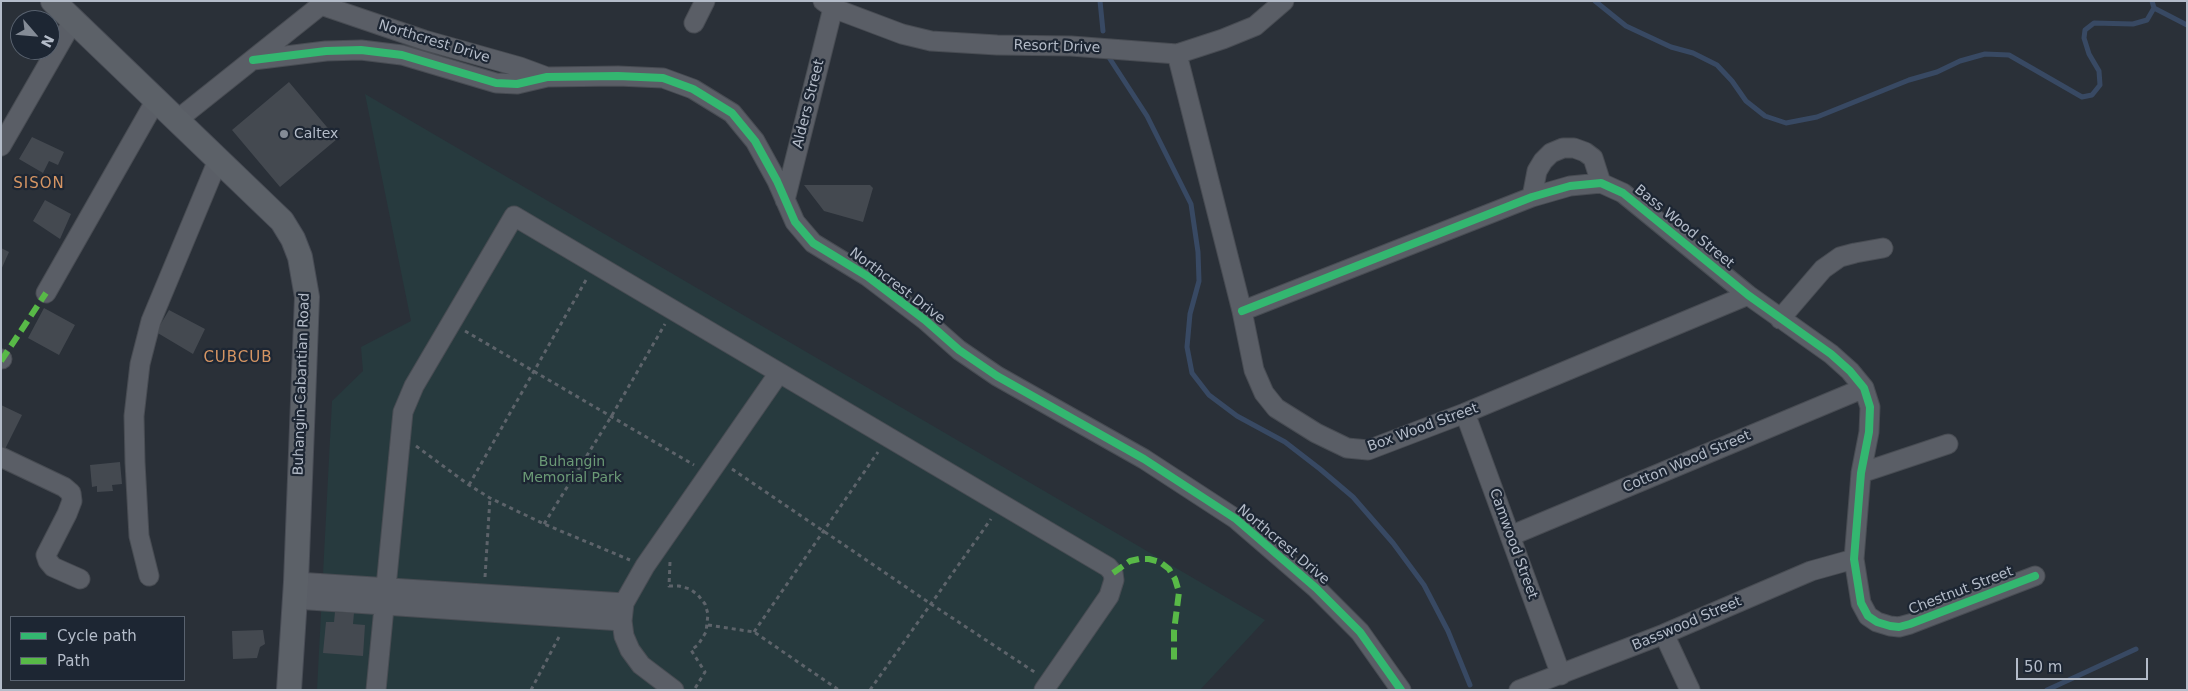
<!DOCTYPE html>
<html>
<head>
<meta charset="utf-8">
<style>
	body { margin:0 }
	#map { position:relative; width:2188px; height:691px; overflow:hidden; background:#2a3038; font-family:"DejaVu Sans",sans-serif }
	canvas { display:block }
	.frame { position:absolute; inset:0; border:2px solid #b4bcc9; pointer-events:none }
	.legend { position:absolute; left:10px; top:616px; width:175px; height:65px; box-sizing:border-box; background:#1d2633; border:1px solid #59626f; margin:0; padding:6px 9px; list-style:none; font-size:15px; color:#b4bcc9 }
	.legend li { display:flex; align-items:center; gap:10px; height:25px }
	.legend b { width:25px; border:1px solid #59626f }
	.north { position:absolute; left:10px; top:10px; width:50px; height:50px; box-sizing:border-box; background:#1d2633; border:1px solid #59626f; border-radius:50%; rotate:117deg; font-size:14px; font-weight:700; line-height:20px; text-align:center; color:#b4bcc9 }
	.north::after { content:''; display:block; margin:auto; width:18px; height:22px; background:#848b96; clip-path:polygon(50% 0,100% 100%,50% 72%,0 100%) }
	.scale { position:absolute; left:2016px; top:658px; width:132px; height:22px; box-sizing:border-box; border:2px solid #b4bcc9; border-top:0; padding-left:6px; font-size:15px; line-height:18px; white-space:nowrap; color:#b4bcc9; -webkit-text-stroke:4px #1d2633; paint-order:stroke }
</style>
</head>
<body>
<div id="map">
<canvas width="2188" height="691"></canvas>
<div class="frame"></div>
<ul class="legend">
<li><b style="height:6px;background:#33b770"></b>Cycle path</li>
<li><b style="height:6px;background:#58b947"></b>Path</li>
</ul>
<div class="north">N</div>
<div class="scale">50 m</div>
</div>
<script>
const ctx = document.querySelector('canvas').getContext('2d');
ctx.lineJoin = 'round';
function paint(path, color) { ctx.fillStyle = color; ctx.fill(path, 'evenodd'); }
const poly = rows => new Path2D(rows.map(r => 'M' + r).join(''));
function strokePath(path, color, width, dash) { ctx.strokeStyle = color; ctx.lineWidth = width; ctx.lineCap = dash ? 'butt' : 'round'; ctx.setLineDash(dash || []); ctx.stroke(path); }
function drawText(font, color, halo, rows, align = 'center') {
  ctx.font = font + ' "DejaVu Sans",sans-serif'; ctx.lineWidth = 4.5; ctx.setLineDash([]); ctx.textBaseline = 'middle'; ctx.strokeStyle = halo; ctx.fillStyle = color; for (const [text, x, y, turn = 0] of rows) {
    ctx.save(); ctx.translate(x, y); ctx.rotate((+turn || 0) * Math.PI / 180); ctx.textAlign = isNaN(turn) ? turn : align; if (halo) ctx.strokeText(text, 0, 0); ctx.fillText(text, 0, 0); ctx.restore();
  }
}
paint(poly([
	[365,94,1265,620,1200,690,317,690,332,401,363,371,361,347,411,321]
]), '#273a3e');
strokePath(poly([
	[1100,1,1103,31],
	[1595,1,1626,26,1671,47,1693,53,1717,65,1732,81,1746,101,1765,116,1786,123,1817,117,1909,80,1937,72,1960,61,1985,54,2009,55,2082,97,2092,95,2100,85,2099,71,2089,54,2084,38,2085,30,2094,23,2133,24,2147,20,2154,8,2152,1],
	[2154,8,2187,25],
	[1110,59,1147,116,1191,204,1198,252,1199,281,1190,314,1187,347,1192,373,1209,395,1237,416,1285,442,1320,469,1353,497,1393,543,1424,585,1448,631,1470,685],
	[2047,690,2136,649]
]), '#384963', 5);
paint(poly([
	[289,82,337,139,280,187,232,130],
	[32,137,64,152,58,165,49,161,43,173,19,159],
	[804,185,870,185,873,188,863,222,824,211],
	[45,200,71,214,60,239,33,221],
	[1,248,9,252,1,270],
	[44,308,75,325,59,355,28,338],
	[169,310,205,329,193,354,156,332],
	[1,405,22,415,4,451,1,450],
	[120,462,122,484,112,485,113,491,97,492,97,486,92,487,90,465],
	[335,612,354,613,353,624,365,625,363,656,323,653,326,622,334,622],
	[263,630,265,644,260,647,257,658,233,659,232,631]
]), '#444950');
const minor = poly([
	[823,1,833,8,902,34,931,41,997,45,1071,46,1177,54,1223,39,1255,26,1284,1],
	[321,5,424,40,520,67,547,77],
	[694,23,705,1],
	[1177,54,1242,311,1254,370,1264,393,1276,408,1316,433,1347,448,1368,450,1465,413,1748,295],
	[253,60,326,51,361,50,402,55,496,83,517,84,547,77,618,76,663,78,693,89,732,113,755,141,777,181,795,222,813,243,867,276,925,320,959,350,997,376,1144,459,1236,519,1316,588,1360,632,1401,690],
	[177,120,326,1],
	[1,146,73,21],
	[1532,197,1537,171,1543,161,1551,153,1563,148,1574,148,1585,152,1593,158,1601,183],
	[785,200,833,8],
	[46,293,156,100],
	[1242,311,1532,197,1570,186,1601,183,1623,193,1748,295,1831,354,1850,371,1864,388,1870,407,1869,432,1861,473,1854,559,1861,603,1868,616,1877,622,1890,626,1899,627,1910,624,2035,576],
	[1780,319,1823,269,1840,257,1855,253,1883,248],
	[1,359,2,359],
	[1465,413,1561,675],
	[1,457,64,487,71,493,72,501,67,514,46,555,48,561,53,567,80,579],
	[1861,473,1948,444],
	[1510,536,1864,388],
	[149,576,139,536,135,462,134,416,140,364,151,321,218,160],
	[296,582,624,603],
	[295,599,622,621],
	[1664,634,1690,690],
	[376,690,403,412,414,386,514,216,1108,567,1113,573,1114,580,1109,596,1044,690],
	[674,690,641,665,630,650,624,636,622,621,624,603,645,566,779,373],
	[1519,690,1664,634,1811,571,1854,559]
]);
const major = poly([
	[53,1,282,221,293,239,300,257,307,297,296,582,289,690]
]);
strokePath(minor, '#484c53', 21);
strokePath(major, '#484c55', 26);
strokePath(poly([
	[465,331,694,465],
	[416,446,469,485,490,498,544,524,630,560],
	[732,469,931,604,1036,673],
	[469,485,586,280],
	[544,524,611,417,665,324],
	[670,562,669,586,679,586,690,589,698,595,705,604,708,614,706,632,698,645,691,650,705,672,694,690],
	[485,577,490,498],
	[708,625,754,632,839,690],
	[754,632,878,452],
	[531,690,560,635],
	[870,690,991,519]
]), '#5d636a', 3, [4, 4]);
strokePath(minor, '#5a5e66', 19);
strokePath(major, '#5c6168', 24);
strokePath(poly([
	[1,361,46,293],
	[1113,573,1130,561,1139,559,1149,559,1160,562,1169,569,1175,579,1179,592,1174,631,1174,660]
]), '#58b947', 6, [12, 6]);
strokePath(poly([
	[253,60,326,51,361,50,402,55,496,83,517,84,547,77,618,76,663,78,693,89,732,113,755,141,777,181,795,222,813,243,867,276,925,320,959,350,997,376,1144,459,1236,519,1316,588,1360,632,1401,690],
	[1242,311,1532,197,1570,186,1601,183,1623,193,1748,295,1831,354,1850,371,1864,388,1870,407,1869,432,1861,473,1854,559,1861,603,1868,616,1877,622,1890,626,1899,627,1910,624,2035,576]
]), '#33b770', 8);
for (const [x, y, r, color] of [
	[284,134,5,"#848b96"]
]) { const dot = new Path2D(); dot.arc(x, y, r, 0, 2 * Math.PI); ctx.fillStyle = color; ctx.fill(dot); strokePath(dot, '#1d2633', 2); }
drawText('14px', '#b4bcc9', '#1d2633', [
	["Northcrest Drive",434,42,17],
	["Resort Drive",1057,47,2],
	["Alders Street",809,104,-76],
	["Bass Wood Street",1684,227,39],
	["Northcrest Drive",897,286,37],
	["Buhangin-Cabantian Road",302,384,-88],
	["Box Wood Street",1423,428,-20],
	["Cotton Wood Street",1687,462,-23],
	["Camwood Street",1513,544,70],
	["Northcrest Drive",1283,545,40],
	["Chestnut Street",1961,591,-21],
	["Basswood Street",1687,624,-23]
]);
drawText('14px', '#b4bcc9', '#1d2633', [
	["Caltex",294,134]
], 'left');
drawText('14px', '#6b9a76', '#1d2633', [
	["Buhangin",572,462],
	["Memorial Park",572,478]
]);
ctx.letterSpacing = '1px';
drawText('15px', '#d59563', '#1d2633', [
	["SISON",39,184],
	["CUBCUB",238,358]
]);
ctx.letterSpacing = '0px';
</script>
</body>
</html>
